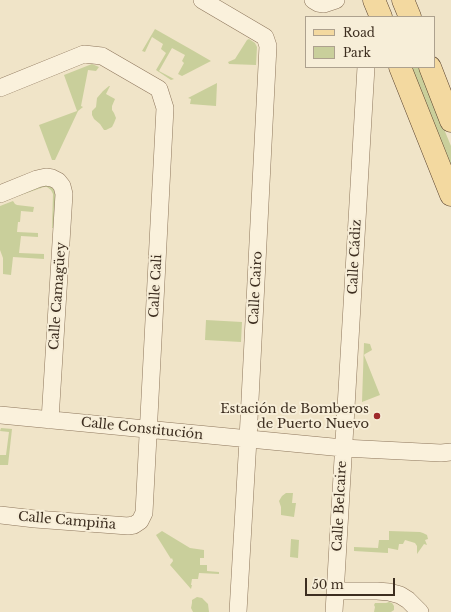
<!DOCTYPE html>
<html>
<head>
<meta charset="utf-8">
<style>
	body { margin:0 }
	#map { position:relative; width:451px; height:612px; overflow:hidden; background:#f0e4c8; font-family:"Libre Baskerville",serif }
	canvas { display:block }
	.legend { position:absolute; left:305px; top:16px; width:130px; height:52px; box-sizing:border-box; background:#f7eed8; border:1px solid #ada18e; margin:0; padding:5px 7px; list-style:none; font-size:12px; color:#3d2e20 }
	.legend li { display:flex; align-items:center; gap:8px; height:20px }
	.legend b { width:20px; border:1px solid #ada18e }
	.scale { position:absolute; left:305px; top:578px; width:90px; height:18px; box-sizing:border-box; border:2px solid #3d2e20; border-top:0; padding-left:5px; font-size:12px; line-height:14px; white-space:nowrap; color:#3d2e20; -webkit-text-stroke:3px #f7eed8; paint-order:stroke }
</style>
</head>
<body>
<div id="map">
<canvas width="451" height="612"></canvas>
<ul class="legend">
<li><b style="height:5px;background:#f3d9a0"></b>Road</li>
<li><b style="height:11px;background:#c9cf9b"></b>Park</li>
</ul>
<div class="scale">50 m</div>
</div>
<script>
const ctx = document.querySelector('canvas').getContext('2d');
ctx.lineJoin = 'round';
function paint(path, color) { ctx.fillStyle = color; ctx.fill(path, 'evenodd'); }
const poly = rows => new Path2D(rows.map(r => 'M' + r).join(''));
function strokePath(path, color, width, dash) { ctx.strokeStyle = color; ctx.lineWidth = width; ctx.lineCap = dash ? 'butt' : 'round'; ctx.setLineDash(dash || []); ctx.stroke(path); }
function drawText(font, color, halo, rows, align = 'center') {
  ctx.font = font + ' "Libre Baskerville",serif'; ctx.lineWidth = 4; ctx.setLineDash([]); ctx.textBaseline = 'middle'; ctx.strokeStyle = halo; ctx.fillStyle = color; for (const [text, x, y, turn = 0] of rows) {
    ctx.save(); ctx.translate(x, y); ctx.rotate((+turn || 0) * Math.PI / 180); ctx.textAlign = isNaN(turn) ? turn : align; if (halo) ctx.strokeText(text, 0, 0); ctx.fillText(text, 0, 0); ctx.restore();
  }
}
paint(poly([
	[155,29,192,50,211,61,182,76,178,74,184,63,182,61,185,55,172,48,159,71,174,79,171,80,156,70,166,53,161,49,163,44,152,37,145,52,142,51],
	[249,39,255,43,257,47,256,65,229,64,228,62,235,59,247,40],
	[92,64,99,67,96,71,88,70,81,106,83,107,78,111,55,160,52,160,39,125,77,111,64,75],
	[408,67,420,67,446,134,451,146,451,177],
	[217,83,216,106,190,104,191,99,188,98],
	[109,86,110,86,106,94,115,99,112,106,112,110,114,113,116,118,114,123,112,127,106,130,104,130,100,124,94,119,92,115,92,111,96,107,97,98,103,91],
	[41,183,56,188,55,228,52,228,53,194,51,190,47,187,44,187,18,196,16,192],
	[13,201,15,204,17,205,34,207,33,212,21,211,20,222,18,222,17,232,38,233,38,237,21,236,19,253,44,254,44,259,13,257,11,275,3,274,3,258,0,250,0,206],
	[206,320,242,322,241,342,205,340],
	[364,343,370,344,372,350,365,354,364,355,380,395,362,402],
	[1,428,12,429,8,465,0,465,0,455,6,455,9,432,0,431],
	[286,493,293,493,292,503,296,503,294,517,281,515,281,507,279,501,282,496],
	[162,531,190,548,204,550,204,558,200,558,200,565,207,565,207,571,219,572,219,574,199,573,198,579,192,579,191,585,192,585,191,589,170,565,173,561,172,558,171,559,156,535],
	[389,531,420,532,423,533,427,535,428,539,425,540,427,545,424,544,417,554,417,546,415,543,405,540,403,544,399,544,398,550,388,548,388,553,354,551,354,547,378,548,379,540,389,540],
	[291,539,299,540,298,558,290,557],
	[197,597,202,598,208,604,209,612,193,612,191,608,192,603,192,600],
	[389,602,392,603,394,606,394,610,391,612,374,612,375,607,374,605,375,603,386,603]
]), '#c9cf9b');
const minor = poly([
	[202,0,265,37,268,46,248,439,238,612],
	[313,0,318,3,324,4,336,0],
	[0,88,84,54,102,56,159,89,165,108,144,513,140,521,134,525,128,526,35,519,0,515],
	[0,194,37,179,46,177,52,178,58,181,62,186,64,194,50,420],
	[0,415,343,448,441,453,451,452],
	[336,591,377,591,389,592,400,595,408,600,420,612],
	[334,612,366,67]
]);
const major = poly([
	[374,0,381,17],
	[403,0,410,17],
	[400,67,451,195],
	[430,67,451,121]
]);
strokePath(minor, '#8d765c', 18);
strokePath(major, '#5b4430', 23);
strokePath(minor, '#faf1dc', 17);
strokePath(major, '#f3d9a0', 22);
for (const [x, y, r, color] of [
	[377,416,4,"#9e2a2b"]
]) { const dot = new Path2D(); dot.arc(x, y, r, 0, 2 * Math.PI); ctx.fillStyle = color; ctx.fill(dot); strokePath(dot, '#f7eed8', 1.5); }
drawText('13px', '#3d2e20', '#f7eed8', [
	["Calle Cádiz",355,257,-87],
	["Calle Cali",156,286,-87],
	["Calle Cairo",256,288,-87],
	["Calle Camagüey",58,296,-86],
	["Calle Constitución",142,429,6],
	["Calle Belcaire",340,506,-87],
	["Calle Campiña",67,521,5]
]);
drawText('13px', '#3d2e20', '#f7eed8', [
	["Estación de Bomberos",369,409],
	["de Puerto Nuevo",369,424]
], 'right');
</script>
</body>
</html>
